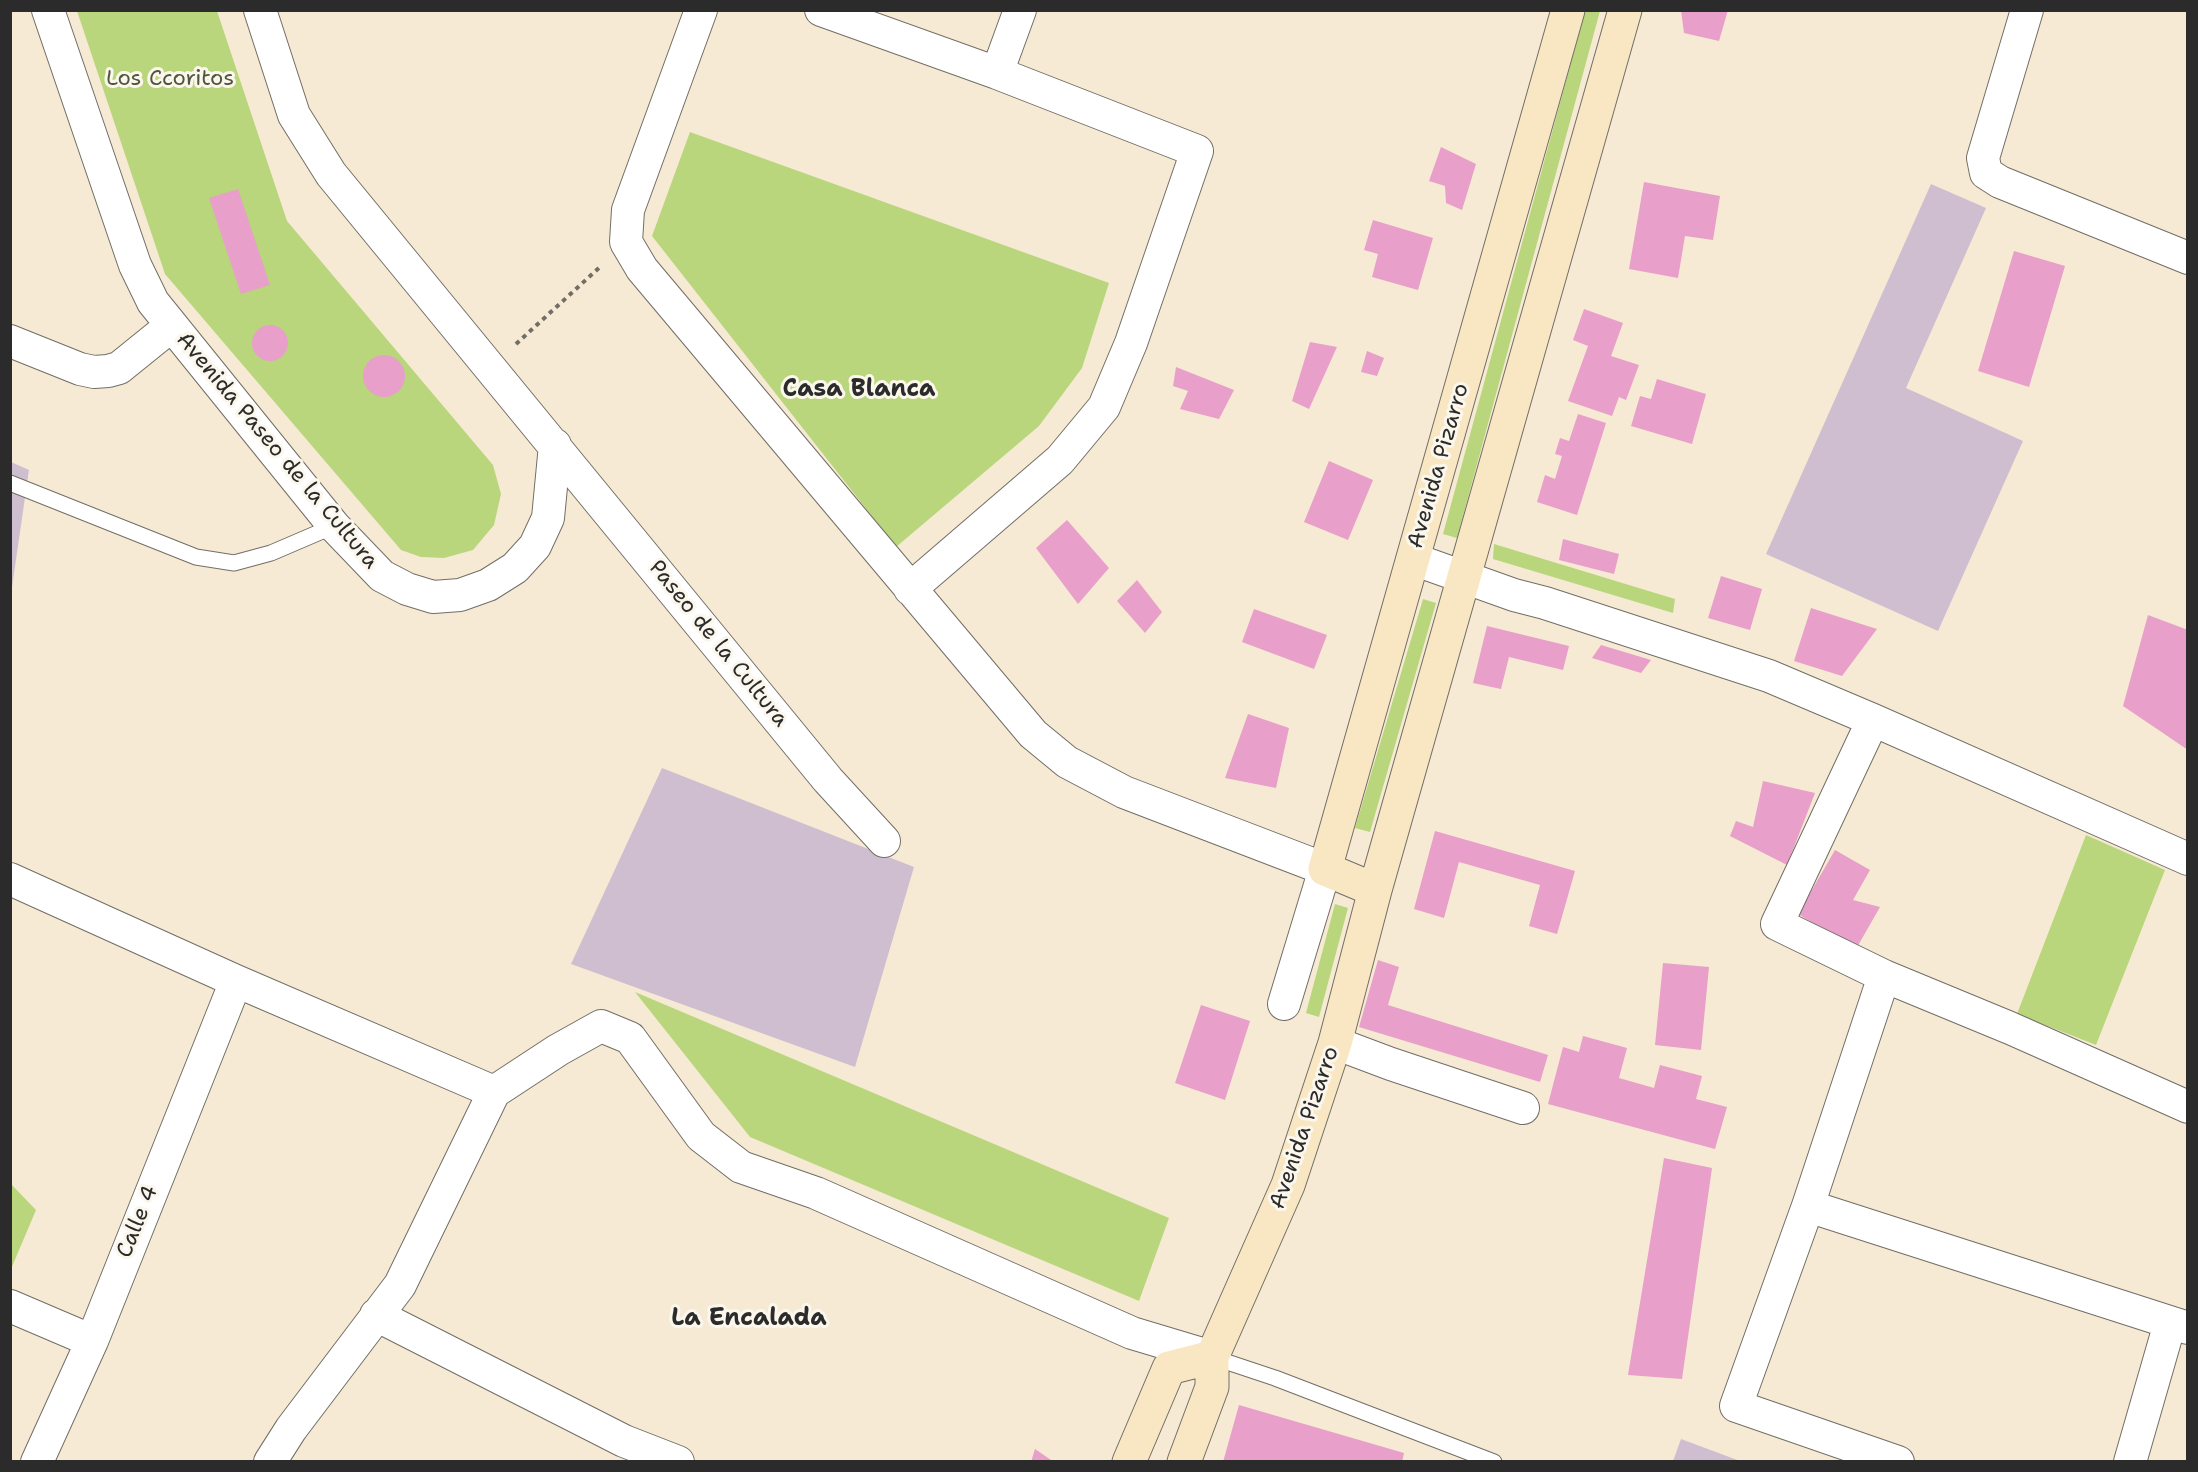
<!DOCTYPE html>
<html>
<head>
<meta charset="utf-8">
<style>
	body { margin:0 }
	#map { position:relative; width:2198px; height:1472px; overflow:hidden; background:#f6ead4; font-family:"Shantell Sans",sans-serif }
	canvas { display:block }
	.frame { position:absolute; inset:0; border:12px solid #2b2b2b; pointer-events:none }
</style>
</head>
<body>
<div id="map">
<canvas width="2198" height="1472"></canvas>
<div class="frame"></div>
</div>
<script>
const ctx = document.querySelector('canvas').getContext('2d');
ctx.lineJoin = 'round';
function paint(path, color) { ctx.fillStyle = color; ctx.fill(path, 'evenodd'); }
const poly = rows => new Path2D(rows.map(r => 'M' + r).join(''));
function strokePath(path, color, width, dash) { ctx.strokeStyle = color; ctx.lineWidth = width; ctx.lineCap = dash ? 'butt' : 'round'; ctx.setLineDash(dash || []); ctx.stroke(path); }
function drawText(font, color, halo, rows, align = 'center') {
  ctx.font = font + ' "Shantell Sans",sans-serif'; ctx.lineWidth = 6; ctx.setLineDash([]); ctx.textBaseline = 'middle'; ctx.strokeStyle = halo; ctx.fillStyle = color; for (const [text, x, y, turn = 0] of rows) {
    ctx.save(); ctx.translate(x, y); ctx.rotate((+turn || 0) * Math.PI / 180); ctx.textAlign = isNaN(turn) ? turn : align; if (halo) ctx.strokeText(text, 0, 0); ctx.fillText(text, 0, 0); ctx.restore();
  }
}
paint(poly([
	[1931,184,1986,208,1906,388,2023,441,1938,631,1766,554],
	[11,462,29,470,11,594],
	[662,768,914,867,855,1067,571,964],
	[1681,1439,1740,1461,1673,1461]
]), '#cfbed0');
paint(poly([
	[77,11,217,11,287,221,493,465,501,494,494,525,473,550,444,558,421,557,401,550,165,274],
	[1585,11,1600,11,1457,538,1443,534],
	[690,132,1109,283,1082,368,1039,426,896,547,652,236],
	[1494,544,1675,599,1673,613,1493,559],
	[1423,599,1436,603,1370,832,1355,828],
	[2086,835,2165,870,2096,1045,2017,1014],
	[1335,904,1348,908,1319,1017,1306,1013],
	[635,992,1169,1218,1139,1301,750,1137],
	[11,1184,36,1210,11,1269]
]), '#b9d67c');
paint(poly([
	[1681,10,1728,10,1719,41,1684,33],
	[1441,147,1476,164,1462,210,1446,203,1445,186,1429,181],
	[1644,182,1720,196,1713,240,1685,236,1678,278,1629,269],
	[238,189,270,285,241,294,209,198],
	[1373,220,1433,238,1418,290,1372,277,1378,254,1364,250],
	[2014,251,2065,266,2029,387,1978,371],
	[1584,309,1623,323,1611,356,1639,365,1626,400,1619,397,1612,416,1568,401,1588,346,1573,340],
	'252 343a18 18 0 1 1 36 0a18 18 0 1 1-36 0Z',
	[1310,342,1337,347,1309,409,1292,401],
	[1367,351,1384,358,1377,376,1361,372],
	'363 376a21 21 0 1 1 42 0a21 21 0 1 1-42 0Z',
	[1176,367,1234,390,1219,419,1180,409,1188,391,1173,386],
	[1657,379,1706,394,1692,444,1631,426,1640,396,1651,399],
	[1578,414,1606,423,1577,515,1537,502,1545,475,1555,479,1562,456,1555,454,1560,438,1569,441],
	[1329,461,1373,480,1348,540,1304,522],
	[1067,520,1109,568,1078,604,1036,548],
	[1563,539,1619,554,1614,574,1559,560],
	[1721,576,1762,589,1750,630,1708,618],
	[1137,580,1162,612,1145,633,1117,601],
	[1811,608,1877,629,1842,676,1794,661],
	[1254,609,1327,635,1314,669,1242,642],
	[2148,615,2188,630,2188,750,2123,706],
	[1487,626,1569,646,1563,670,1509,657,1501,689,1473,683],
	[1601,645,1651,660,1641,673,1592,658],
	[1248,714,1289,728,1276,788,1225,778],
	[1763,781,1815,793,1787,865,1730,836,1736,821,1753,827],
	[1435,831,1575,871,1557,934,1529,926,1540,885,1459,862,1444,918,1414,909],
	[1835,850,1870,870,1853,900,1880,907,1856,949,1798,914],
	[1378,960,1399,967,1388,1005,1548,1055,1540,1082,1359,1027],
	[1663,963,1709,967,1701,1050,1655,1045],
	[1201,1005,1250,1021,1225,1100,1175,1083],
	[1583,1036,1627,1048,1619,1078,1654,1088,1660,1065,1702,1076,1696,1099,1727,1107,1715,1149,1548,1104,1563,1047,1579,1052],
	[1664,1158,1712,1168,1682,1379,1628,1375],
	[1239,1405,1404,1453,1402,1462,1223,1462],
	[1035,1449,1054,1462,1031,1462]
]), '#e89fc9');
const service = poly([
	[10,483,196,557,234,563,271,553,334,526],
	[1212,1357,1275,1378,1494,1462]
]);
const minor = poly([
	[48,10,135,265,153,302,334,526,382,576,407,589,433,597,460,595,488,585,515,568,535,546,548,518,555,445],
	[260,10,294,115,331,174,828,780,884,841],
	[701,10,628,210,626,242,642,269,1033,734,1067,762,1124,792,1325,869,1284,1004],
	[821,10,997,73,1197,151,1131,343,1104,407,1060,460,910,589],
	[2027,10,1983,158,1986,173,2000,182,2188,258],
	[997,73,1020,10],
	[10,341,80,369,94,372,108,371,119,368,171,326],
	[1413,559,1514,595,1545,603,1769,676,1873,720,2188,859],
	[1873,720,1777,924,1884,976,2010,1028,2188,1107],
	[10,879,236,981,494,1092],
	[1884,976,1808,1206,1736,1406,1898,1462],
	[1335,1043,1391,1064,1523,1108],
	[1808,1206,2188,1328],
	[10,1306,92,1341],
	[376,1315,624,1441,678,1462],
	[37,1462,92,1341,236,981],
	[270,1462,291,1429,400,1285,494,1092,558,1050,601,1026,630,1038,701,1136,741,1167,816,1193,1132,1333,1212,1357],
	[2130,1462,2170,1323]
]);
const secondary = poly([
	[1375,890,1325,869,1568,10],
	[1129,1462,1169,1368,1212,1357],
	[1184,1462,1212,1387,1212,1357,1288,1185,1335,1043,1375,890,1625,10]
]);
strokePath(service, '#726e66', 17);
strokePath(minor, '#726e66', 34);
strokePath(secondary, '#726e66', 35);
strokePath(poly([
	[516,344,601,266]
]), '#726e66', 4, [4.5, 4.5]);
strokePath(service, '#fff', 15);
strokePath(minor, '#fff', 32);
strokePath(secondary, '#f9e7c3', 33);
drawText('22px', '#4e563f', '#fbf7ec', [
	["Los Ccoritos",170,79]
]);
drawText('22px', '#2b2b2b', '#fbf7ec', [
	["Avenida Paseo de la Cultura",277,451,50],
	["Avenida Pizarro",1439,466,-74],
	["Paseo de la Cultura",718,644,51],
	["Avenida Pizarro",1305,1128,-71],
	["Calle 4",138,1222,-68]
]);
drawText('bold 24px', '#2b2b2b', '#fbf7ec', [
	["Casa Blanca",859,390],
	["La Encalada",749,1319]
]);
</script>
</body>
</html>
